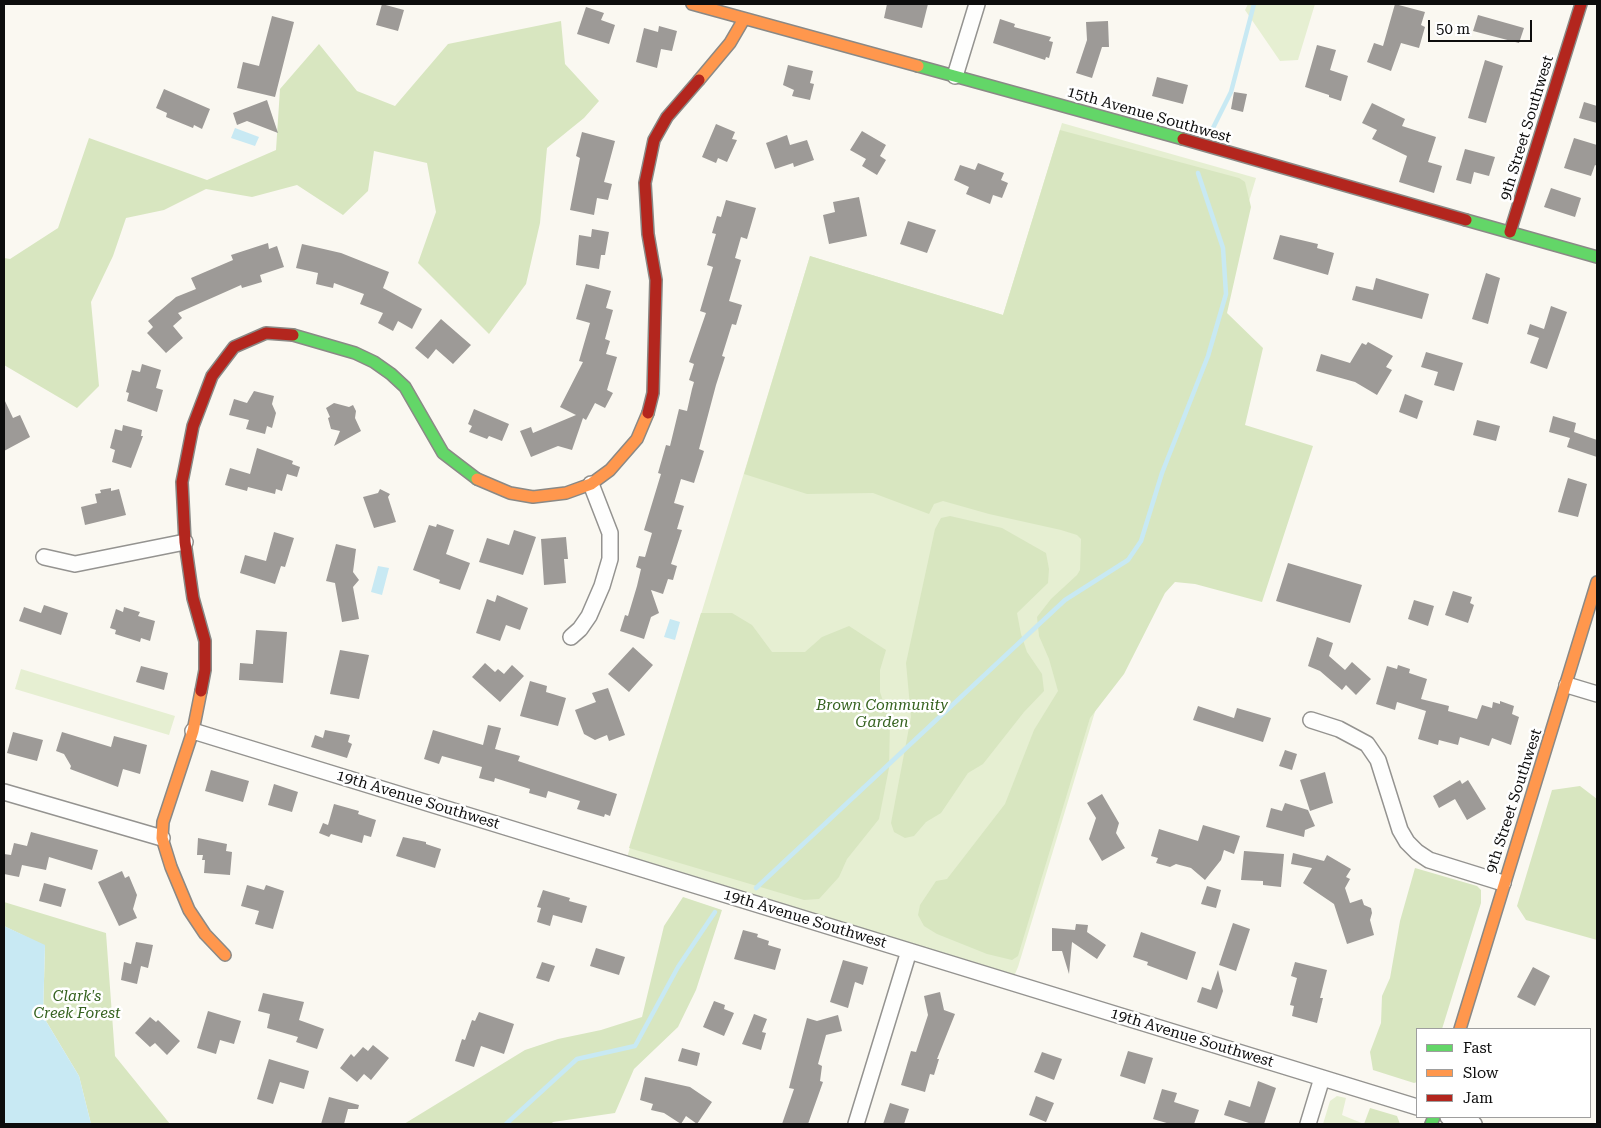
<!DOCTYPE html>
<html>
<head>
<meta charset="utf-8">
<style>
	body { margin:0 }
	#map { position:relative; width:1601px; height:1128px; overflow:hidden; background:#faf8f1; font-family:"Roboto Serif",serif }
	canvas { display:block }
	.frame { position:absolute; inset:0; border:5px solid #0d0d0d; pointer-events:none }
	.legend { position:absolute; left:1416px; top:1028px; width:175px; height:90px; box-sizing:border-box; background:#fff; border:1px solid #9e9e9e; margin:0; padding:6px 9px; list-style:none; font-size:15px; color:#0d0d0d }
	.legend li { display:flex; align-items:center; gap:10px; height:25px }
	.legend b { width:25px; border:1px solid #9e9e9e }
	.scale { position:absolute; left:1428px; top:20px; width:104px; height:22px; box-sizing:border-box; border:2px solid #0d0d0d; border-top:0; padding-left:6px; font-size:15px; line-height:18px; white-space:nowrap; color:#0d0d0d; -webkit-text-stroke:4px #fff; paint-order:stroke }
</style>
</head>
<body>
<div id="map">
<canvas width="1601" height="1128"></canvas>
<div class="frame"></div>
<ul class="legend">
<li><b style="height:6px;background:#63d668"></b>Fast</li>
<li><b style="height:6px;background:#ff974d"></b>Slow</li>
<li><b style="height:6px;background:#b3261e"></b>Jam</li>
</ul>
<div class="scale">50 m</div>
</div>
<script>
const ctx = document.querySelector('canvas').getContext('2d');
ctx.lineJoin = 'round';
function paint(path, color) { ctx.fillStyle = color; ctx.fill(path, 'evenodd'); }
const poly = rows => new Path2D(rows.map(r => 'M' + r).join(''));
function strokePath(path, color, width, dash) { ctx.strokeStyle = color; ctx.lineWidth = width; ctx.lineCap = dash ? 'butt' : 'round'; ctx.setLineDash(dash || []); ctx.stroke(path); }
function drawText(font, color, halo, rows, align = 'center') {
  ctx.font = font + ' "Roboto Serif",serif'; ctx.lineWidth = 5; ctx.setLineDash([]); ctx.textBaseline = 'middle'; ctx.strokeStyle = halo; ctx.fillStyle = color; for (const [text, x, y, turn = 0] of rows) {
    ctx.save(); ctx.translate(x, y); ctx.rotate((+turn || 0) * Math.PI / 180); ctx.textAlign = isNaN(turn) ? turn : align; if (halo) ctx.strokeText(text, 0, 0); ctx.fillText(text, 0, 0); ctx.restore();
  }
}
paint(poly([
	[1248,4,1315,4,1298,60,1280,61,1245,10],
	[1062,123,1256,178,1018,967,1011,983,625,864,810,256,1003,315],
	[21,669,175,716,169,735,15,689],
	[1337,1096,1346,1098,1342,1115,1364,1124,1323,1124,1330,1101]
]), '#e6efd2');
paint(poly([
	[561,21,565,64,599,101,584,118,547,148,540,223,526,284,489,334,418,263,436,212,427,163,374,151,368,191,343,215,297,185,252,197,206,189,164,210,126,218,113,256,91,302,99,386,77,408,4,365,4,258,10,259,58,228,89,138,207,180,276,150,280,89,319,44,357,91,395,106,448,44],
	[1060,130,1239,178,1245,182,1251,207,1227,313,1263,348,1245,425,1313,446,1262,602,1195,584,1175,582,1165,593,1124,674,1090,718,1018,956,1012,960,987,954,937,934,924,926,918,915,920,905,936,881,947,879,1005,804,1034,730,1058,691,1049,659,1039,636,1037,617,1051,599,1077,575,1080,570,1081,539,1077,535,1061,530,989,514,943,501,934,504,929,514,873,493,807,494,744,474,810,256,1003,315],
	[950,516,1002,528,1046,553,1049,569,1048,583,1017,613,1021,634,1027,652,1042,674,1044,691,1024,712,983,764,968,773,941,813,926,822,914,836,905,838,894,832,891,823,911,717,906,663,935,529,941,518],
	[701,613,732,613,752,625,772,652,805,652,822,637,849,626,886,650,880,670,880,692,890,722,889,768,879,819,847,859,839,877,819,899,804,900,629,848],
	[1580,786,1597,799,1597,940,1526,920,1517,906,1552,790],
	[1415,868,1477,886,1481,890,1481,903,1442,1029,1417,1029,1417,1082,1414,1083,1373,1070,1370,1052,1381,1023,1382,996,1390,978,1400,921],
	[683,897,722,910,696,990,678,1027,634,1069,615,1113,553,1122,551,1124,404,1124,525,1050,558,1039,601,1030,642,1017,664,926],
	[4,902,106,933,115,1056,170,1124,91,1124,79,1076,43,1016,45,946,4,926],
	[1370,1108,1397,1116,1400,1124,1364,1124]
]), '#d8e6c0');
paint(poly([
	[235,128,259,137,255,146,231,138],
	[378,566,389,568,382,595,371,592],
	[670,619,680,622,675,640,664,637],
	[4,926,45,945,43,1016,79,1076,91,1124,4,1124]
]), '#c8e9f3');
strokePath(poly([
	[1210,134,1231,92,1254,4],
	[756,888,1065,600,1128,560,1141,541,1162,473,1208,356,1226,294,1223,248,1198,173],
	[506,1124,577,1059,635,1046,678,967,715,912]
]), '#c8e9f3', 4.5);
paint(poly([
	[382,4,404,10,398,31,376,25],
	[887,4,928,4,922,28,884,18],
	[1395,4,1425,12,1421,25,1425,27,1419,48,1401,43,1391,71,1367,62,1374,43,1383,46],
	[586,7,604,13,601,20,615,25,609,44,577,34],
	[1478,15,1524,28,1519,43,1473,31],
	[272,16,294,22,275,97,237,88,243,62,259,66],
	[1000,19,1015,24,1014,27,1051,37,1049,41,1053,42,1049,58,1046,57,1045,60,993,43],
	[1108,21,1109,47,1102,47,1092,78,1076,73,1087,40,1086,22],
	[659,26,677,31,672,51,661,49,657,68,636,62,644,28,658,32],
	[1317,45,1336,50,1330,70,1348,76,1341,101,1329,97,1329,95,1305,87],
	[1485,60,1503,66,1486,123,1468,118],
	[788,65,813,71,810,83,814,84,810,100,792,96,794,90,783,85],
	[1157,77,1188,85,1183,104,1152,96],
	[164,89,210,109,202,129,194,125,193,128,166,117,167,113,156,108],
	[1234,92,1247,94,1243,112,1231,109],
	[267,100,278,133,247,121,237,125,233,113],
	[1584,102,1597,106,1597,123,1579,118],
	[1372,103,1405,119,1402,126,1436,137,1428,162,1442,166,1434,193,1399,182,1407,156,1372,139,1377,130,1362,123],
	[716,124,735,132,732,139,737,140,727,162,718,158,716,163,702,157],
	[862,131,886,145,880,156,886,160,877,175,862,166,866,159,850,150],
	[582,132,615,141,604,182,612,184,608,200,597,198,594,215,570,210,580,158,576,156],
	[787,135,790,145,807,140,814,160,794,167,793,163,775,169,766,143],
	[1574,138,1597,145,1597,166,1595,165,1591,176,1564,168],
	[1465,149,1495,157,1489,176,1474,172,1471,184,1456,180],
	[978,163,1004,173,1001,180,1008,183,1002,198,993,195,990,204,966,194,969,187,954,180,960,165,975,170],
	[1551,188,1581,198,1575,217,1544,207],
	[859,197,867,236,829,244,823,215,835,212,833,202],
	[726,200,756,208,747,239,741,237,735,258,741,260,729,301,742,305,736,325,732,324,722,356,725,357,716,385,699,449,704,451,694,483,681,479,674,503,684,506,677,529,682,530,671,564,677,566,673,580,668,579,663,594,651,590,659,613,651,617,644,639,620,631,625,615,628,616,637,586,641,569,636,567,639,556,645,557,652,533,644,530,661,474,658,473,666,445,670,446,679,409,687,411,692,389,694,382,689,380,694,364,689,362,706,313,700,311,713,267,707,265,716,234,712,233,717,216,721,217],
	[908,221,936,230,927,253,900,244],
	[592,229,609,232,605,255,601,255,599,269,576,265,579,235,591,237],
	[1280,235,1318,244,1317,248,1334,253,1328,275,1273,259],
	[268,243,269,249,277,246,284,267,260,275,262,282,242,288,241,285,178,313,182,318,173,326,183,338,166,353,147,333,153,327,148,321,176,297,196,289,191,278,233,260,231,255],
	[302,244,341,253,389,272,383,288,422,309,412,329,398,321,393,331,378,323,383,313,360,304,364,294,334,283,333,288,316,284,318,273,296,268],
	[1486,273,1500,278,1488,324,1472,319],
	[1376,278,1429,294,1422,319,1352,300,1356,286,1373,290],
	[586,284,611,291,606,308,613,310,605,339,610,341,606,354,617,357,607,390,613,393,605,408,595,403,586,420,583,418,572,450,558,446,531,457,520,431,531,427,533,433,576,415,560,407,583,362,579,361,590,323,576,319],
	[1551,306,1567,312,1547,369,1530,363,1539,338,1527,334,1530,324,1544,329],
	[441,319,471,345,453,364,436,349,428,359,415,348],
	[1368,342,1393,356,1386,367,1392,370,1377,395,1355,382,1316,371,1321,354,1350,363,1362,343,1366,345],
	[1426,352,1463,363,1454,391,1434,385,1438,372,1421,367],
	[142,364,161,370,156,388,163,390,157,412,127,401,129,393,126,392,132,370,140,372],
	[254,391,274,396,272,404,276,413,272,428,267,426,265,434,246,429,249,420,229,415,234,399,247,403],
	[1405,394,1423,401,1417,419,1399,412],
	[4,399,13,418,20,415,30,437,4,451],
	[334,403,349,407,353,405,356,411,355,418,361,431,334,446,340,431,331,429,328,418,330,417,326,408],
	[474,409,509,424,502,441,489,436,487,439,469,432,472,426,468,424],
	[1553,416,1576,423,1574,432,1597,440,1597,457,1567,447,1570,438,1549,432],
	[1477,420,1500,426,1496,441,1473,435],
	[123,425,142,430,141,436,143,436,131,468,112,462,115,450,110,448,115,429,122,431],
	[257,448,293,461,292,464,300,467,297,477,287,474,282,491,276,489,275,494,248,487,247,491,225,485,230,468,250,474],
	[1568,478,1587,484,1578,517,1558,512],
	[111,488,111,491,119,489,126,515,85,525,81,507,97,503,95,494,101,493,100,490],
	[380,489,390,494,388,497,396,522,374,528,363,497,378,493],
	[437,524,454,530,446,554,470,563,460,590,439,583,440,580,413,570,429,525,436,527],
	[514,530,536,537,523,575,479,562,487,538,509,545],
	[274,532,294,538,285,567,281,566,275,584,240,573,245,555,266,561],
	[566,537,568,559,564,559,566,583,544,585,541,539],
	[336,544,356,549,353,572,359,580,353,587,359,619,342,622,335,583,326,581],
	[1288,563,1362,585,1350,623,1276,601],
	[1453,591,1472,597,1470,603,1474,605,1468,623,1445,615],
	[497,595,528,608,520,630,506,625,500,641,476,633,487,599,495,602],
	[1414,600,1434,606,1428,626,1408,619],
	[44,605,68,613,61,635,19,621,24,607,41,613],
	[124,607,140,612,138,616,155,621,150,641,141,638,140,642,115,634,116,630,110,628,116,609,123,612],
	[256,630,287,632,283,683,239,680,240,663,253,664],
	[1317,637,1333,643,1329,656,1345,670,1352,662,1371,679,1356,695,1346,685,1342,690,1320,671,1308,666],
	[633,647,653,665,629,692,608,674],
	[340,650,369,655,359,699,330,694],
	[485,663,495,672,498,669,504,674,512,665,524,676,500,702,472,677],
	[1398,665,1410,669,1409,673,1427,679,1421,699,1449,706,1448,711,1477,719,1482,705,1492,708,1493,702,1500,704,1500,701,1514,706,1512,714,1519,717,1511,745,1492,738,1489,746,1460,737,1458,745,1439,740,1438,745,1418,739,1426,711,1397,702,1395,710,1376,704,1387,666,1397,669],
	[141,666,168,673,164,690,136,682],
	[530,681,547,686,546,692,566,698,558,726,520,716],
	[608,688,625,735,609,741,607,735,595,740,584,734,575,710,596,702,592,693],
	[1198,706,1234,718,1237,708,1271,718,1263,742,1193,720],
	[488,725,501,728,495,749,520,756,518,761,617,794,610,816,605,814,604,817,577,809,580,801,548,791,546,798,529,793,530,789,495,778,494,782,479,778,482,767,442,756,439,764,424,759,433,730,483,745],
	[325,730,350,735,348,742,352,744,347,758,311,747,315,735,323,738],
	[13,732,43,740,37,761,7,753],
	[62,732,111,747,114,736,147,745,140,774,123,769,118,787,70,769,71,766,64,754,56,751],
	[1285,750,1297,754,1292,770,1279,766],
	[211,770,249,781,243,802,205,791],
	[1325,772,1333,803,1310,811,1300,780],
	[1460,780,1462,784,1468,780,1486,809,1467,820,1455,799,1439,808,1433,796],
	[274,784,298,792,292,812,268,805],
	[1102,794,1119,823,1116,833,1125,848,1102,861,1089,839,1096,818,1087,803],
	[1285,803,1308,810,1315,826,1305,830,1304,837,1266,827,1271,808,1282,811],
	[334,804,359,811,358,814,376,820,371,837,364,835,362,843,331,834,329,837,319,833,323,823,328,825],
	[1203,825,1240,836,1234,854,1224,850,1221,860,1205,880,1191,868,1176,864,1170,867,1156,863,1158,858,1151,856,1159,829,1198,841],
	[31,832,98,850,92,870,49,857,46,870,22,865,19,877,4,874,4,854,11,855,14,843,27,846],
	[403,837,426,842,426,844,441,849,435,868,396,856],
	[198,838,227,844,226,851,232,852,230,875,204,873,205,860,202,860,203,855,197,855],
	[1244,851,1284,854,1281,887,1263,885,1263,881,1241,880],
	[1293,853,1324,861,1327,855,1351,869,1346,877,1350,879,1345,888,1350,903,1362,899,1364,905,1371,908,1372,913,1370,920,1374,935,1347,944,1334,904,1303,883,1312,868,1291,864],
	[122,871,125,878,129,876,137,895,133,909,137,918,119,926,98,882],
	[44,883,66,889,61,907,39,901],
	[247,885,264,890,266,885,284,891,273,929,255,924,259,911,241,906],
	[1207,886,1221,890,1216,908,1201,904],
	[543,890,570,898,569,901,587,906,582,923,553,915,550,926,537,922,541,908,537,907],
	[1233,923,1250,929,1236,971,1219,965],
	[1076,924,1088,925,1087,932,1106,945,1097,959,1072,942,1069,974,1062,951,1052,951,1052,928,1075,930],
	[743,930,758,934,757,937,769,941,768,945,781,949,775,970,734,959],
	[1141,932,1196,952,1187,980,1147,965,1148,962,1133,957],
	[136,942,153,945,148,968,141,966,137,984,121,980,124,962,131,964],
	[596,948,625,957,619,975,590,966],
	[843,960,868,967,863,985,855,982,848,1008,830,1002],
	[542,962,555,966,549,982,536,978],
	[1295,962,1327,970,1320,998,1323,998,1317,1023,1292,1016,1294,1006,1290,1005,1297,978,1291,976],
	[1533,967,1550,976,1535,1006,1517,997],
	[1218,970,1223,991,1217,1009,1197,1002,1202,987,1211,990],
	[940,992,944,1010,955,1014,937,1059,939,1059,934,1075,930,1074,925,1092,901,1085,911,1051,916,1052,928,1015,924,996],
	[263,993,304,1002,299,1020,324,1029,317,1049,296,1042,298,1037,267,1028,270,1014,258,1011],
	[714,1001,725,1005,724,1009,734,1013,724,1036,703,1027],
	[208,1011,241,1021,234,1044,220,1040,216,1054,197,1048],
	[479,1012,514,1024,504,1054,481,1046,474,1067,455,1061,462,1039,465,1040,472,1020,475,1021],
	[754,1014,767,1019,762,1032,766,1033,761,1050,742,1044],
	[838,1015,842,1031,826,1035,818,1064,822,1066,820,1081,823,1082,808,1124,782,1124,794,1089,789,1088,807,1018,817,1021],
	[150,1017,156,1022,158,1020,180,1041,167,1055,155,1043,150,1047,135,1033],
	[373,1045,389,1058,371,1080,364,1074,357,1082,340,1068,351,1054,354,1057,363,1047,368,1051],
	[682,1048,700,1053,697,1066,678,1061],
	[1128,1051,1153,1058,1145,1084,1120,1076],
	[1042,1052,1062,1059,1054,1080,1034,1072],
	[269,1059,309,1071,304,1089,280,1082,273,1104,257,1099],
	[645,1077,690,1087,712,1102,697,1124,686,1116,681,1124,664,1113,651,1110,653,1104,640,1100],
	[1258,1081,1276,1088,1264,1124,1252,1124,1224,1115,1229,1100,1250,1107],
	[1162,1089,1177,1093,1174,1102,1199,1110,1194,1124,1170,1124,1153,1119],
	[1036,1096,1054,1103,1046,1122,1029,1115],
	[329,1097,359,1105,358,1109,348,1109,344,1124,321,1124],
	[890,1103,909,1109,904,1124,883,1124]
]), '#9d9a97');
const street = poly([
	[955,76,977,4],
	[44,557,75,564,185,542],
	[571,637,580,629,589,616,602,586,610,559,610,533,591,484],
	[1567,685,1597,694],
	[1311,720,1339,729,1367,744,1378,760,1400,830,1407,842,1417,852,1429,860,1503,883],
	[193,731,1417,1107],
	[4,792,162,838],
	[1448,1117,1474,1124],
	[856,1124,909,951],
	[1308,1124,1322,1078]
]);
const fast = poly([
	[918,66,1183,139],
	[1466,220,1597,257],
	[293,335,355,353,374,362,391,374,405,387,443,453,477,479],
	[1431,1124,1434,1117]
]);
const slow = poly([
	[692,4,918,66],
	[699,80,730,43,744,19],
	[477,479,510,493,533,497,566,493,591,484,610,470,637,439,648,413],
	[201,691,193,731,163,822,162,838,171,867,189,910,205,934,225,955],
	[1460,1029,1597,582]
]);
const jam = poly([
	[1183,139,1466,220],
	[1510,232,1581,4],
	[648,413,653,393,656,280,648,234,645,183,654,140,667,117,699,80],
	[201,691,205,670,205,641,193,598,185,542,182,482,193,426,212,376,234,347,266,333,293,335]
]);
strokePath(street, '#949390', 18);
strokePath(fast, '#8a8986', 14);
strokePath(slow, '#8a8986', 14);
strokePath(jam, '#8a8986', 14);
strokePath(street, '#fefefd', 15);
strokePath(fast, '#63d668', 11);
strokePath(slow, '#ff974d', 11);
strokePath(jam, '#b3261e', 11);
drawText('15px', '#0d0d0d', '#fff', [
	["15th Avenue Southwest",1149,115,16],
	["9th Street Southwest",1527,128,-73],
	["19th Avenue Southwest",418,800,17],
	["9th Street Southwest",1514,801,-72],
	["19th Avenue Southwest",805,919,17],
	["19th Avenue Southwest",1192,1038,17]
]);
drawText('italic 15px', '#35621f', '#fff', [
	["Brown Community",882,706],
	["Garden",882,723],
	["Clark's",77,997],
	["Creek Forest",77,1014]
]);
</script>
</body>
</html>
